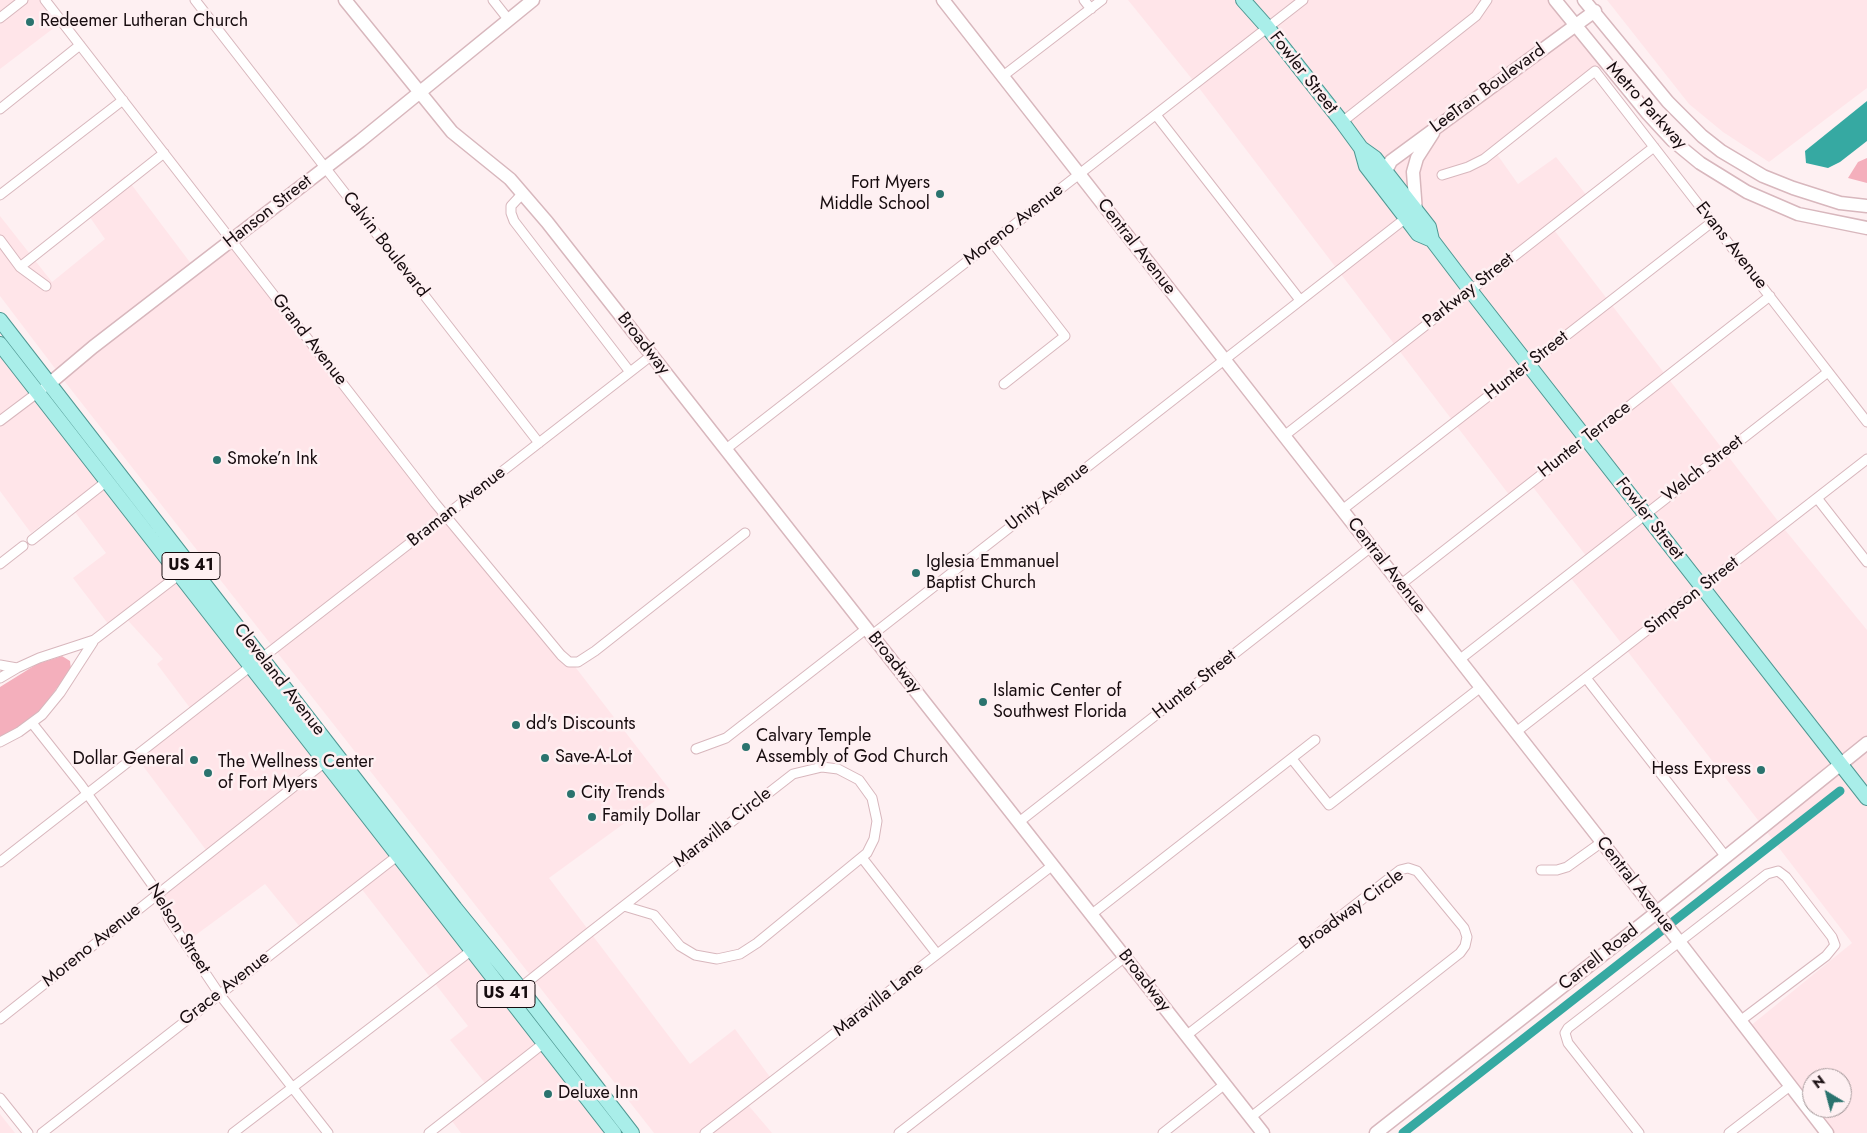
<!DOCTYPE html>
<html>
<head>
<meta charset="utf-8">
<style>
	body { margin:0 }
	#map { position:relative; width:1867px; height:1133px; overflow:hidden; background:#fef0f2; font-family:Jost,sans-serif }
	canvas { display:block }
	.north { position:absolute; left:1802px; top:1068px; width:50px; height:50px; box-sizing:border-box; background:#fef0f2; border:1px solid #a29597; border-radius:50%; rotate:323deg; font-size:14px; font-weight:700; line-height:20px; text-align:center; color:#170c0f }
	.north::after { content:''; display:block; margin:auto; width:18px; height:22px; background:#2a736e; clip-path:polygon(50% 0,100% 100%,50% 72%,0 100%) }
</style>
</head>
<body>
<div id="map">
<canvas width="1867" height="1133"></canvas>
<div class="north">N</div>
</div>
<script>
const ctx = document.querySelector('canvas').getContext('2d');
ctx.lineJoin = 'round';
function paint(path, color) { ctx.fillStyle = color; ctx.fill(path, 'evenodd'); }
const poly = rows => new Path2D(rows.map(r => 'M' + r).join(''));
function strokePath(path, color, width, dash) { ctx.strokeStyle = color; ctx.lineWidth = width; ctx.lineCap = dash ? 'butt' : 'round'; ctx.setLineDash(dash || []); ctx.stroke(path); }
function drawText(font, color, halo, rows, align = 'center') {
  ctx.font = font + ' Jost,sans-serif'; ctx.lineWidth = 5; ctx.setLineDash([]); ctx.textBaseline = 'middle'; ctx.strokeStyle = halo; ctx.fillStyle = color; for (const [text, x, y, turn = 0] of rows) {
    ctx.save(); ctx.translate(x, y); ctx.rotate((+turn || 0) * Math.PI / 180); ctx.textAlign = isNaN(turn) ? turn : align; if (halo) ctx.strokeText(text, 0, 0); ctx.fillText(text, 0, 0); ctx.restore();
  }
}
paint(poly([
	[0,0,40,0,59,24,0,69],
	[1128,0,1237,0,1834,763,1761,824,1567,573,1587,557,1529,482,1510,496,1196,84],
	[1248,0,1549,0,1604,68,1494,150,1518,184,1556,157,1588,197,1551,226,1781,525,1867,630,1867,737,1840,757,1364,146],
	[1607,0,1867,0,1867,88,1769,162,1723,132,1689,104],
	[125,176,192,265,57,371,0,296,0,216,52,282,105,239,85,210],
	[238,241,399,447,395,450,520,607,526,603,670,790,549,878,690,1064,735,1029,770,1077,743,1099,772,1133,654,1133,62,378],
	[0,346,609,1133,461,1133,452,1121,489,1088,450,1040,468,1026,357,883,300,927,265,884,189,940,151,893,206,850,134,754,190,708,157,664,163,659,122,614,109,625,73,578,106,553,69,504,31,533,0,491],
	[1867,749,1867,791,1846,765],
	[1840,770,1867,804,1867,1133,1832,1133,1812,1108,1842,1108,1842,1078,1812,1078,1812,1107,1749,1027,1852,943,1766,831],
	[0,1114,15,1133,0,1133]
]), '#ffe5e9');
paint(poly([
	[1867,158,1867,183,1848,178,1858,162],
	[62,656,70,661,71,669,43,707,20,728,0,738,0,687,37,664]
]), '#f4afbc');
paint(poly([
	[1867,101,1867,141,1840,162,1828,168,1806,163,1805,151]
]), '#36a9a2');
strokePath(poly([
	[1403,1133,1840,791]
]), '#36a9a2', 9);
const street = poly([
	[45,0,435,503,561,655,569,662,578,662,595,651,745,533],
	[195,0,539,443],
	[493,0,508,19],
	[1084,0,1091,9],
	[0,18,23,0],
	[1003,76,1102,0],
	[0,109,80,45],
	[1156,115,1300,300],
	[1342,122,1476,16,1487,0],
	[1442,175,1468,167,1484,159,1595,71,1867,422],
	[523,193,511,206,511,213,514,221,630,372],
	[0,195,123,100],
	[0,240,20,267,46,286],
	[992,242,1065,336,1004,384],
	[20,267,164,153],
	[0,421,49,384],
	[1284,436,1654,147],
	[726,449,1303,0],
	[1817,498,1867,562],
	[1342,510,1712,222],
	[32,540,107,481],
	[0,564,23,546],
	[1400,585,1770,296],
	[872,635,1406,218],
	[262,658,652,355],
	[1459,660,1828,372],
	[0,665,17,668,39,658,94,640,180,574],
	[0,678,17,668],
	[1586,678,1726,857],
	[32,723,81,785,158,893,169,919,220,995,328,1133],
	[1516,732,1867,459],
	[0,742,19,732,42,715,60,693,93,642],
	[696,749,726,738,866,629],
	[1292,759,1329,805,1481,687],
	[1019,822,1371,547],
	[863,859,937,954],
	[0,862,251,666],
	[1541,870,1557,870,1567,867,1602,842],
	[1092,914,1315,740],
	[520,988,585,936,793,774,822,767,838,769,859,780,872,798,877,821,874,839,867,853,757,943,740,954,717,959,695,955,680,946,654,915,624,906],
	[0,1019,325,762],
	[1187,1035,1400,870,1408,868,1417,871,1464,928,1467,937,1465,946,1460,953,1251,1117],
	[0,1098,28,1133],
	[42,1133,401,853],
	[233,1133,472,950],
	[429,1133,544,1043],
	[705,1133,1053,865],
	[899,1133,1125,957],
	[1163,1133,1225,1084],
	[1639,1133,1568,1043,1565,1033,1568,1028,1767,874,1778,871,1786,877,1832,937,1835,945,1826,956,1740,1021],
	[1729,1133,1790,1086]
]);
const secondary = poly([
	[345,0,452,132,510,179,547,222,1263,1133],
	[943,0,1602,842,1827,1133],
	[1555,0,1648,114,1672,140,1700,163,1747,192,1798,214,1867,228],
	[1584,0,1668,102,1702,136,1721,151,1763,176,1793,188,1840,203,1867,206],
	[1386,171,1391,161,1595,11],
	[1416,212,1413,172,1417,158,1433,133],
	[49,384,93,347,360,141,533,0],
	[1376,1133,1656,913,1867,743]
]);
const primary = poly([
	[1243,0,1268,28,1342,122,1361,148,1366,166,1406,218,1418,234,1432,240],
	[1361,148,1375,158,1429,227,1432,240,1470,290,1867,798],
	[0,320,455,908,520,988,632,1133],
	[0,344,614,1133]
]);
strokePath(street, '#d8b7bd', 11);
strokePath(secondary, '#d8b7bd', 15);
strokePath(primary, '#509893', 16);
strokePath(street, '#fff', 9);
strokePath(secondary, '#fff', 12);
strokePath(primary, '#a9eee9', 14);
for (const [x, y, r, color] of [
	[30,22,5,"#2a736e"],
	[940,194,5,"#2a736e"],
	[217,460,5,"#2a736e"],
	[916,573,5,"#2a736e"],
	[983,702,5,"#2a736e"],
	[516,725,5,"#2a736e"],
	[746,747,5,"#2a736e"],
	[545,758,5,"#2a736e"],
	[194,760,5,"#2a736e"],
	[1761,770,5,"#2a736e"],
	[208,773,5,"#2a736e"],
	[571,794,5,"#2a736e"],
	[592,817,5,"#2a736e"],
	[548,1094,5,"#2a736e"]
]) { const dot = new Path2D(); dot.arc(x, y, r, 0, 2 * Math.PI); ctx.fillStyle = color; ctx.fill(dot); strokePath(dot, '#fef0f2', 2); }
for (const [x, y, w] of [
	[191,566,58],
	[506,994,58]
]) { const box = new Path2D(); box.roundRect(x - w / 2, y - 13.5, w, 27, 4); ctx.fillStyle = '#fef0f2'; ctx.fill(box); strokePath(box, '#170c0f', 1); }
drawText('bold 16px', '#170c0f', null, [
	["US 41",191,566],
	["US 41",506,994]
]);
drawText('18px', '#170c0f', '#fef0f2', [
	["Redeemer Lutheran Church",40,22],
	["Fort Myers",930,184,"right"],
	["Middle School",930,205,"right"],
	["Smoke’n Ink",227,460],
	["Iglesia Emmanuel",926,563],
	["Baptist Church",926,584],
	["Islamic Center of",993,692],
	["Southwest Florida",993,713],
	["dd's Discounts",526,725],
	["Calvary Temple",756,737],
	["Assembly of God Church",756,758],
	["Save-A-Lot",555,758],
	["Dollar General",184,760,"right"],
	["The Wellness Center",218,763],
	["of Fort Myers",218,784],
	["Hess Express",1751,770,"right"],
	["City Trends",581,794],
	["Family Dollar",602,817],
	["Deluxe Inn",558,1094]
], 'left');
drawText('18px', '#170c0f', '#fef0f2', [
	["Fowler Street",1303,73,52],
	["LeeTran Boulevard",1488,89,-36],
	["Metro Parkway",1646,106,48],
	["Hanson Street",268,212,-38],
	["Moreno Avenue",1014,225,-38],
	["Calvin Boulevard",385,245,52],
	["Evans Avenue",1731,246,52],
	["Central Avenue",1136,247,52],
	["Parkway Street",1469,291,-38],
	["Grand Avenue",309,340,52],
	["Broadway",643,344,52],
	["Hunter Street",1527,366,-38],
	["Hunter Terrace",1585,440,-38],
	["Welch Street",1703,469,-38],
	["Unity Avenue",1048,497,-38],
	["Braman Avenue",457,507,-38],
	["Fowler Street",1649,519,52],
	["Central Avenue",1386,566,52],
	["Simpson Street",1692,596,-38],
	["Broadway",894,663,51],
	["Cleveland Avenue",279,680,52],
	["Hunter Street",1195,685,-38],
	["Maravilla Circle",723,828,-38],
	["Central Avenue",1635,885,52],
	["Broadway Circle",1352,910,-36],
	["Nelson Street",178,929,58],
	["Moreno Avenue",92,946,-39],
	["Carrell Road",1599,958,-38],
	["Broadway",1144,981,52],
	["Grace Avenue",225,989,-38],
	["Maravilla Lane",879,1000,-38]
]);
</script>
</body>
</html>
